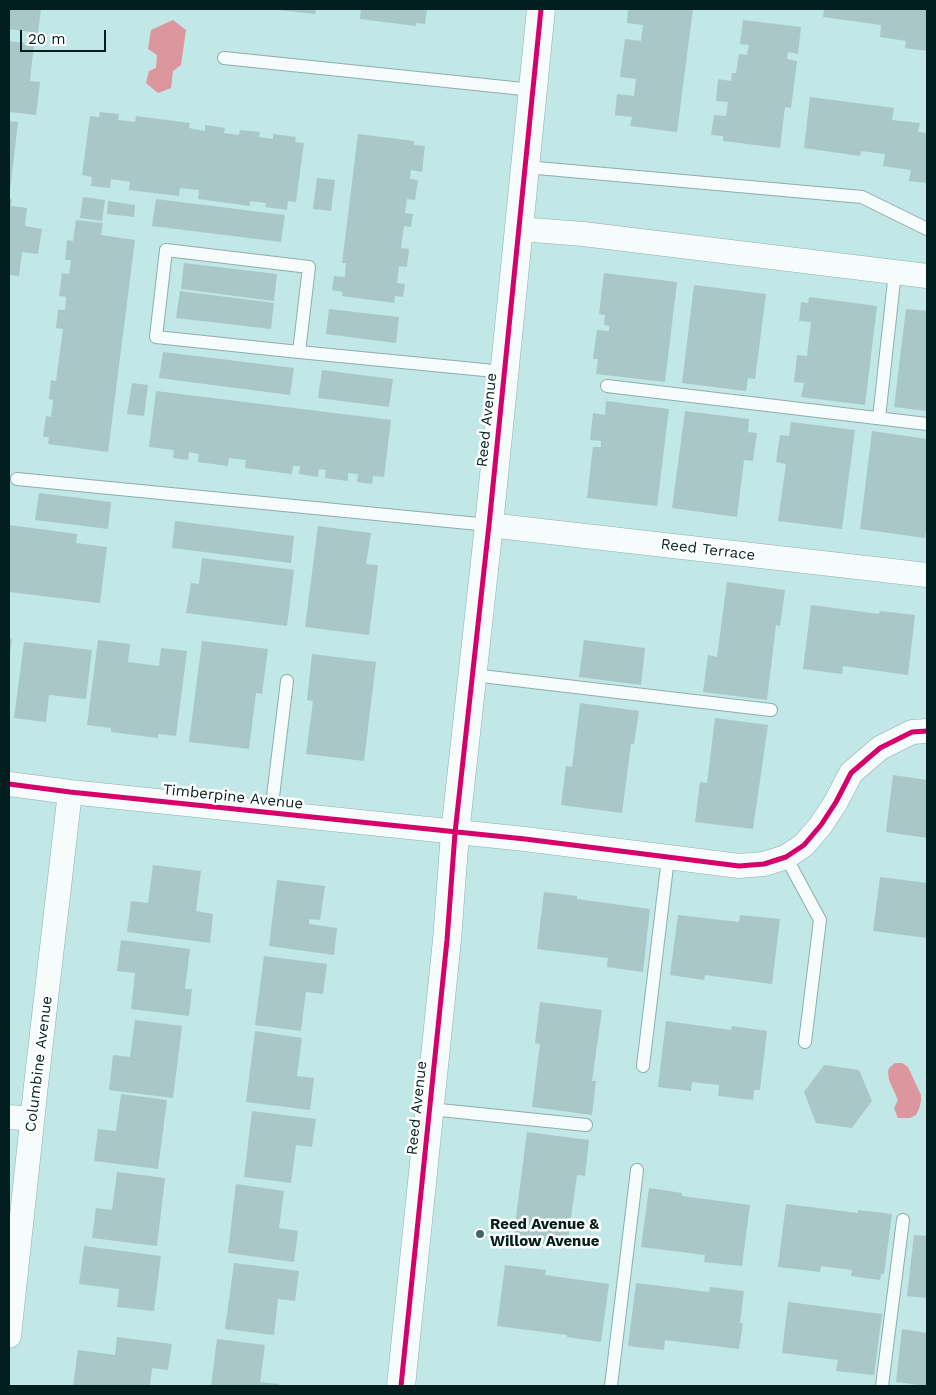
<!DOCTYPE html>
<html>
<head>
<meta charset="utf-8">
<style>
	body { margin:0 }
	#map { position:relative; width:936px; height:1395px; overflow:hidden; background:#c1e7e7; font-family:"Work Sans",sans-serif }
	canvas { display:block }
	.frame { position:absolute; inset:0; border:10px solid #021e1f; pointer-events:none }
	.scale { position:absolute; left:20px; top:30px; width:86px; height:22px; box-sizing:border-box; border:2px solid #021e1f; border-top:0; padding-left:6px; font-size:15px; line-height:18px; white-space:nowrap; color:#021e1f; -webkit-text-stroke:4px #fff; paint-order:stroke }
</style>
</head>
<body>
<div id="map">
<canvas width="936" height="1395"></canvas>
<div class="frame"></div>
<div class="scale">20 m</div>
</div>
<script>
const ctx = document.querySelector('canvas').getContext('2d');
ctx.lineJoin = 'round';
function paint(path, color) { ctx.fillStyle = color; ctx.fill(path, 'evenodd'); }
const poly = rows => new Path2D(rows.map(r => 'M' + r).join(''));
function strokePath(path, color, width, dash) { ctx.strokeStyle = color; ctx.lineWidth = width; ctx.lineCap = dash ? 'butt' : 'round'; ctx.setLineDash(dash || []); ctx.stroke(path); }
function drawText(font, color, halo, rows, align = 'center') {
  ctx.font = font + ' "Work Sans",sans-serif'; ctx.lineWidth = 5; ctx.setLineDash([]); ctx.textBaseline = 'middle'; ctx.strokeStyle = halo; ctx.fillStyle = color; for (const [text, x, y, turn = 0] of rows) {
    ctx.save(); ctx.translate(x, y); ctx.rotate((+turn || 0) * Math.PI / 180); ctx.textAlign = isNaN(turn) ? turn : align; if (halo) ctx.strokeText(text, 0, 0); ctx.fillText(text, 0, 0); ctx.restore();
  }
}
paint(poly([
	[173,20,186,30,181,65,173,71,171,88,158,93,146,83,149,71,156,68,157,55,148,49,151,30],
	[895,1063,902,1063,908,1067,921,1095,921,1101,919,1109,916,1115,910,1118,898,1118,894,1108,898,1100,889,1080,888,1072,889,1068]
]), '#dc969d');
paint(poly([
	[9,9,41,9,38,33,9,29],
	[279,9,316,9,315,14,279,10],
	[361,9,427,9,425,24,416,23,416,26,360,19],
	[628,9,693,9,677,132,630,126,632,117,615,115,617,94,634,96,636,79,620,77,625,39,641,41,643,25,627,23],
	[824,9,927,9,927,51,905,48,906,41,880,37,881,25,823,17],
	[743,20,801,27,798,54,788,52,787,59,797,61,791,108,785,107,780,148,723,141,723,136,711,135,714,115,726,116,728,102,716,101,718,79,731,81,732,73,736,73,739,54,747,55,749,45,740,44],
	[9,41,34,44,30,81,40,82,36,115,9,112],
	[810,97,894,108,892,120,920,123,918,132,927,133,927,183,909,181,911,170,883,166,885,154,861,151,860,156,804,148],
	[100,112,119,114,118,120,135,122,136,116,190,123,189,128,205,131,205,125,225,128,224,133,239,135,240,130,260,132,259,137,273,139,273,134,296,137,295,142,304,143,296,202,288,201,287,210,265,207,266,203,250,201,250,206,198,199,199,190,180,188,179,196,129,190,130,182,111,179,110,188,91,186,92,177,82,175,90,116,99,117],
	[9,121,18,122,10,191,9,191],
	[358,134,414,141,414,145,425,146,422,172,411,170,410,179,418,180,415,200,407,199,405,213,413,214,411,227,404,226,401,248,409,249,407,267,399,266,397,283,405,284,403,297,395,296,394,303,342,296,343,292,332,290,334,276,345,277,346,263,342,263],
	[317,178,335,180,331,211,313,209],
	[83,197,105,200,102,221,80,218],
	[9,198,12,199,11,206,27,208,25,226,42,229,38,254,22,252,19,276,9,275],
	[156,199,285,215,281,242,152,226],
	[108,201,135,205,134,217,107,214],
	[76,220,103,223,101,235,135,240,108,452,48,444,49,437,43,437,46,416,51,417,53,400,49,399,51,380,56,381,63,329,56,328,58,310,65,310,66,297,59,296,62,273,69,274,71,260,65,260,67,240,73,241],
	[184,263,277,274,274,301,181,289],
	[604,273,677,282,665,382,596,374,598,359,593,359,597,330,609,331,609,326,604,325,605,315,599,314],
	[694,285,766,294,755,379,748,378,746,391,682,383],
	[180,291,274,303,271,329,176,318],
	[809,297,877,306,865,405,801,397,804,383,794,382,797,355,807,356,811,322,799,321,801,302,808,303],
	[329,309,399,317,396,343,326,334],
	[906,309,927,311,927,411,894,407],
	[163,352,294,368,290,395,159,378],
	[322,370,393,379,389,407,318,398],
	[132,383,148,385,144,416,127,414],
	[156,391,391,420,384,477,373,476,372,484,357,482,358,474,348,473,348,481,325,478,326,470,319,469,318,477,299,474,300,466,293,466,292,474,245,468,246,460,229,458,228,466,198,462,199,454,189,452,188,460,173,458,174,450,149,447],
	[606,401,669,409,657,506,587,498,593,447,601,447,601,441,590,440,593,413,605,415],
	[685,411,749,419,748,432,757,433,753,461,744,460,737,517,672,508],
	[791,422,855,430,842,529,778,521,786,464,776,462,780,435,789,436],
	[872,431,927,439,927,521,925,538,860,529],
	[39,493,111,502,108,529,35,520],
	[175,521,294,536,291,563,172,548],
	[9,525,77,534,76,543,107,547,100,603,9,592],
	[318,526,371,533,366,564,378,565,369,635,305,627],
	[202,558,294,570,287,626,186,613,191,583,199,584],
	[727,582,785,590,780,626,776,625,767,700,703,692,708,655,717,657],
	[811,605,879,614,880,611,915,615,908,675,843,666,842,674,803,669],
	[9,638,12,639,10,654,9,654],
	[98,640,130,644,128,662,159,666,161,648,187,651,176,736,158,734,158,738,111,732,111,728,87,725],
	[584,640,645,648,641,685,579,677],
	[202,641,268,649,262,694,256,693,249,749,189,742],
	[24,642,92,650,86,699,49,695,46,722,14,718],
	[312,654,376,662,364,761,306,754,313,701,307,700],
	[580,703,639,711,634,744,631,744,622,813,561,805,566,766,572,767],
	[715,718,768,725,753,829,695,822,700,782,707,783],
	[893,775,927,780,927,838,886,832],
	[153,865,201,871,196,911,213,914,210,943,127,932,131,901,148,903],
	[880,877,927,883,927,938,873,931],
	[277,880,325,886,320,920,309,919,309,924,337,928,334,955,269,946],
	[544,892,577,896,577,899,650,909,643,972,607,967,608,958,537,949],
	[678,915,739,922,740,915,780,919,772,984,705,975,704,980,670,975],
	[121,940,190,949,185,989,192,989,189,1016,131,1009,135,973,117,971],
	[264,956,327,964,323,994,306,992,301,1031,255,1025],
	[540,1002,602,1010,592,1081,596,1081,592,1115,532,1107,540,1044,535,1043],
	[135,1020,182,1026,173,1098,109,1090,113,1055,130,1057],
	[666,1021,731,1030,732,1026,767,1031,760,1090,754,1090,753,1100,718,1096,719,1085,692,1082,691,1091,658,1087],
	[255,1031,302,1038,297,1076,314,1078,310,1110,246,1102],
	[824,1065,859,1070,872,1101,852,1128,816,1123,804,1092],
	[121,1094,167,1100,158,1169,94,1161,98,1129,116,1131],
	[252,1111,316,1119,312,1147,296,1145,291,1183,244,1177],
	[527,1132,589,1140,585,1176,577,1175,567,1247,513,1240],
	[117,1172,165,1178,157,1246,92,1238,96,1208,112,1210],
	[236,1184,284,1191,279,1228,298,1231,294,1262,228,1253],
	[649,1188,682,1193,682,1196,750,1205,742,1266,704,1262,705,1255,641,1247],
	[786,1204,858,1213,858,1210,892,1214,884,1274,881,1274,880,1280,851,1276,852,1270,821,1266,820,1272,778,1267],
	[914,1235,927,1236,927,1298,907,1296],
	[84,1246,161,1256,154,1311,117,1307,119,1289,79,1284],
	[234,1263,299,1271,295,1301,278,1299,274,1335,225,1329],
	[505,1265,546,1270,545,1275,609,1284,601,1342,567,1337,567,1335,497,1326],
	[636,1283,709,1292,710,1287,744,1291,740,1323,743,1323,739,1349,665,1340,664,1350,628,1346],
	[788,1302,882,1314,874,1375,836,1371,838,1360,782,1353],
	[902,1329,927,1333,927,1386,896,1382],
	[117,1337,172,1344,168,1370,152,1368,150,1386,73,1386,78,1350,115,1355],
	[217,1339,265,1345,260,1382,279,1384,278,1386,211,1386]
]), '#a9c7c7');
const service = poly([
	[224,58,533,90],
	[526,167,862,197,927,229],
	[299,352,309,267,166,250,156,337,299,352,505,372],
	[607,386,927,424],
	[879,418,895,272],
	[17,479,489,525],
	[473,675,771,710],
	[271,813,287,681],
	[786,857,820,920,805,1042],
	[643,1066,668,858],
	[430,1109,586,1125],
	[611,1386,637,1170],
	[882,1386,903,1220]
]);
const minor = poly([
	[519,229,583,234,927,276],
	[489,525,927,575],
	[9,784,70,792,525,839,739,866,764,864,786,857,804,845,821,825,836,802,851,773,880,748,912,732,927,731],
	[9,1117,32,1119],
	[9,1336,36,1085,70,792]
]);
const secondary = poly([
	[401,1386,447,940,455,833,489,525,541,9]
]);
strokePath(service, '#8fadad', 14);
strokePath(minor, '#8fadad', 25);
strokePath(secondary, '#8fadad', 29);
strokePath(service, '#f6fbfb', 12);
strokePath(minor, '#f6fbfb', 24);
strokePath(secondary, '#f6fbfb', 28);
strokePath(poly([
	[9,784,70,792,525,839,739,866,764,864,786,857,804,845,821,825,836,802,851,773,880,748,912,732,927,731],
	[401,1386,447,940,455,833,489,525,541,9]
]), '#d6006c', 5);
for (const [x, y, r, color] of [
	[480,1234,5,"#456465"]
]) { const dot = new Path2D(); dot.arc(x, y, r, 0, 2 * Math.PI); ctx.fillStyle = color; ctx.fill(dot); strokePath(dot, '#fff', 2); }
drawText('15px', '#021e1f', '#fff', [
	["Reed Avenue",487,420,-84],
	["Reed Terrace",708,550,7],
	["Timberpine Avenue",233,797,6],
	["Columbine Avenue",39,1064,-83],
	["Reed Avenue",417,1108,-84]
]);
drawText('bold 15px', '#021e1f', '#fff', [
	["Reed Avenue &",490,1225],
	["Willow Avenue",490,1242]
], 'left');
</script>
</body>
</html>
